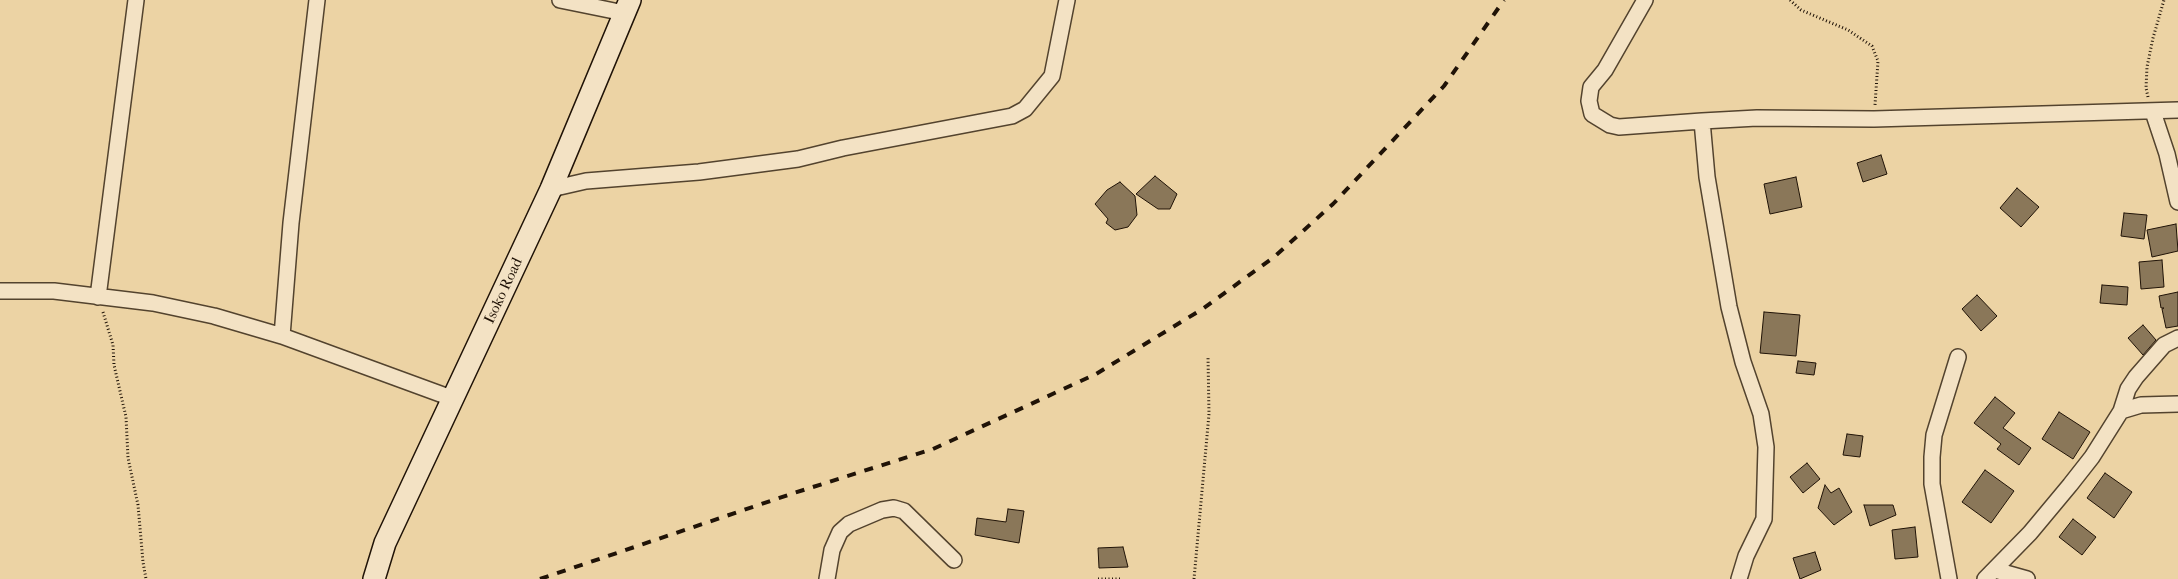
<!DOCTYPE html>
<html>
<head>
<meta charset="utf-8">
<style>
	body { margin:0 }
	canvas { display:block; background:#ecd3a4 }
</style>
</head>
<body>
<canvas width="2178" height="579"></canvas>
<script>
const ctx = document.querySelector('canvas').getContext('2d');
ctx.lineJoin = 'round';
function paint(path, color) { ctx.fillStyle = color; ctx.fill(path, 'evenodd'); }
const poly = rows => new Path2D(rows.map(r => 'M' + r).join(''));
function strokePath(path, color, width, dash) { ctx.strokeStyle = color; ctx.lineWidth = width; ctx.lineCap = dash ? 'butt' : 'round'; ctx.setLineDash(dash || []); ctx.stroke(path); }
function drawText(font, color, halo, rows, align = 'center') {
  ctx.font = font + ' "IM FELL French Canon",serif'; ctx.lineWidth = 5; ctx.setLineDash([]); ctx.textBaseline = 'middle'; ctx.strokeStyle = halo; ctx.fillStyle = color; for (const [text, x, y, turn = 0] of rows) {
    ctx.save(); ctx.translate(x, y); ctx.rotate((+turn || 0) * Math.PI / 180); ctx.textAlign = isNaN(turn) ? turn : align; if (halo) ctx.strokeText(text, 0, 0); ctx.fillText(text, 0, 0); ctx.restore();
  }
}
const building = poly([
	[1881,155,1887,174,1863,182,1857,163,1881,155],
	[1155,176,1177,194,1170,209,1158,209,1136,194,1155,176],
	[1796,177,1802,207,1770,214,1764,184,1796,177],
	[1120,182,1135,196,1137,215,1128,227,1115,230,1106,223,1108,219,1095,204,1107,190,1120,182],
	[2017,188,2039,207,2021,227,2000,208,2017,188],
	[2124,213,2147,215,2144,239,2121,236,2124,213],
	[2176,224,2178,251,2152,257,2147,230,2176,224],
	[2162,260,2164,287,2141,289,2139,262,2162,260],
	[2102,285,2128,287,2127,305,2100,303,2102,285],
	[2178,292,2178,326,2166,328,2162,309,2164,308,2161,308,2159,296,2178,292],
	[1977,295,1997,316,1981,331,1962,309,1977,295],
	[1764,312,1800,315,1796,356,1760,353,1764,312],
	[2143,325,2156,340,2143,355,2128,338,2143,325],
	[1798,361,1816,363,1814,375,1796,373,1798,361],
	[1995,397,2015,413,2003,428,2031,448,2019,465,1997,449,2001,444,1974,423,1995,397],
	[2059,412,2090,432,2073,459,2042,439,2059,412],
	[1847,434,1863,436,1860,457,1843,455,1847,434],
	[1807,463,1820,479,1803,493,1790,477,1807,463],
	[1985,470,2014,491,1991,523,1962,502,1985,470],
	[2105,473,2132,492,2114,518,2087,498,2105,473],
	[1825,485,1831,493,1839,488,1852,512,1834,525,1818,508,1825,485],
	[1864,505,1893,505,1896,515,1870,526,1864,505],
	[1008,509,1024,511,1019,543,975,535,977,518,1006,522,1008,509],
	[2073,519,2096,537,2082,555,2059,537,2073,519],
	[1915,527,1918,557,1895,559,1892,530,1915,527],
	[1123,547,1128,567,1099,568,1098,548,1123,547],
	[1815,552,1821,570,1800,579,1793,558,1815,552]
]);
paint(building, '#8a7759');
strokePath(building, '#201307', 1);
const street = poly([
	[560,0,624,13],
	[1645,0,1605,70,1591,87,1589,101,1592,114,1610,125,1619,127,1702,121,1707,177,1729,307,1743,362,1761,414,1766,447,1764,519,1746,556,1739,579],
	[2153,112,2167,154,2178,202],
	[1702,121,1757,118,1874,119,2178,110],
	[551,189,586,181,699,172,798,159,843,148,1012,116,1025,109,1052,76,1067,0],
	[0,291,54,291,153,303,214,316,282,336,454,399],
	[98,297,136,0],
	[282,336,291,223,317,0],
	[2121,411,2128,389,2136,377,2164,345,2178,338],
	[1995,570,2027,579],
	[827,579,832,550,840,532,849,524,882,510,894,508,904,511,954,560],
	[1949,579,1932,484,1932,457,1934,435,1958,357],
	[1985,579,2030,533,2070,485,2092,457,2121,411,2141,405,2178,404]
]);
const secondary = poly([
	[374,579,385,543,551,189,630,0]
]);
strokePath(street, '#53432e', 18);
strokePath(secondary, '#201307', 24);
strokePath(poly([
	[1790,0,1801,10,1848,30,1872,46,1878,61,1875,105],
	[2148,97,2146,88,2147,67,2153,38,2164,0],
	[103,312,113,345,114,365,126,417,128,458,138,505,143,562,146,579],
	[1098,579,1120,579],
	[1194,579,1209,414,1208,357]
]), '#201307', 3, [1, 2.5]);
strokePath(street, '#f3e2c4', 15);
strokePath(secondary, '#f3e2c4', 21);
strokePath(poly([
	[540,579,794,493,933,449,1096,374,1204,308,1274,257,1333,204,1444,86,1504,0]
]), '#201307', 4, [9, 9]);
drawText('15px', '#201307', '#f3e2c4', [
	["Isoko Road",504,291,-65]
]);
</script>
</body>
</html>
